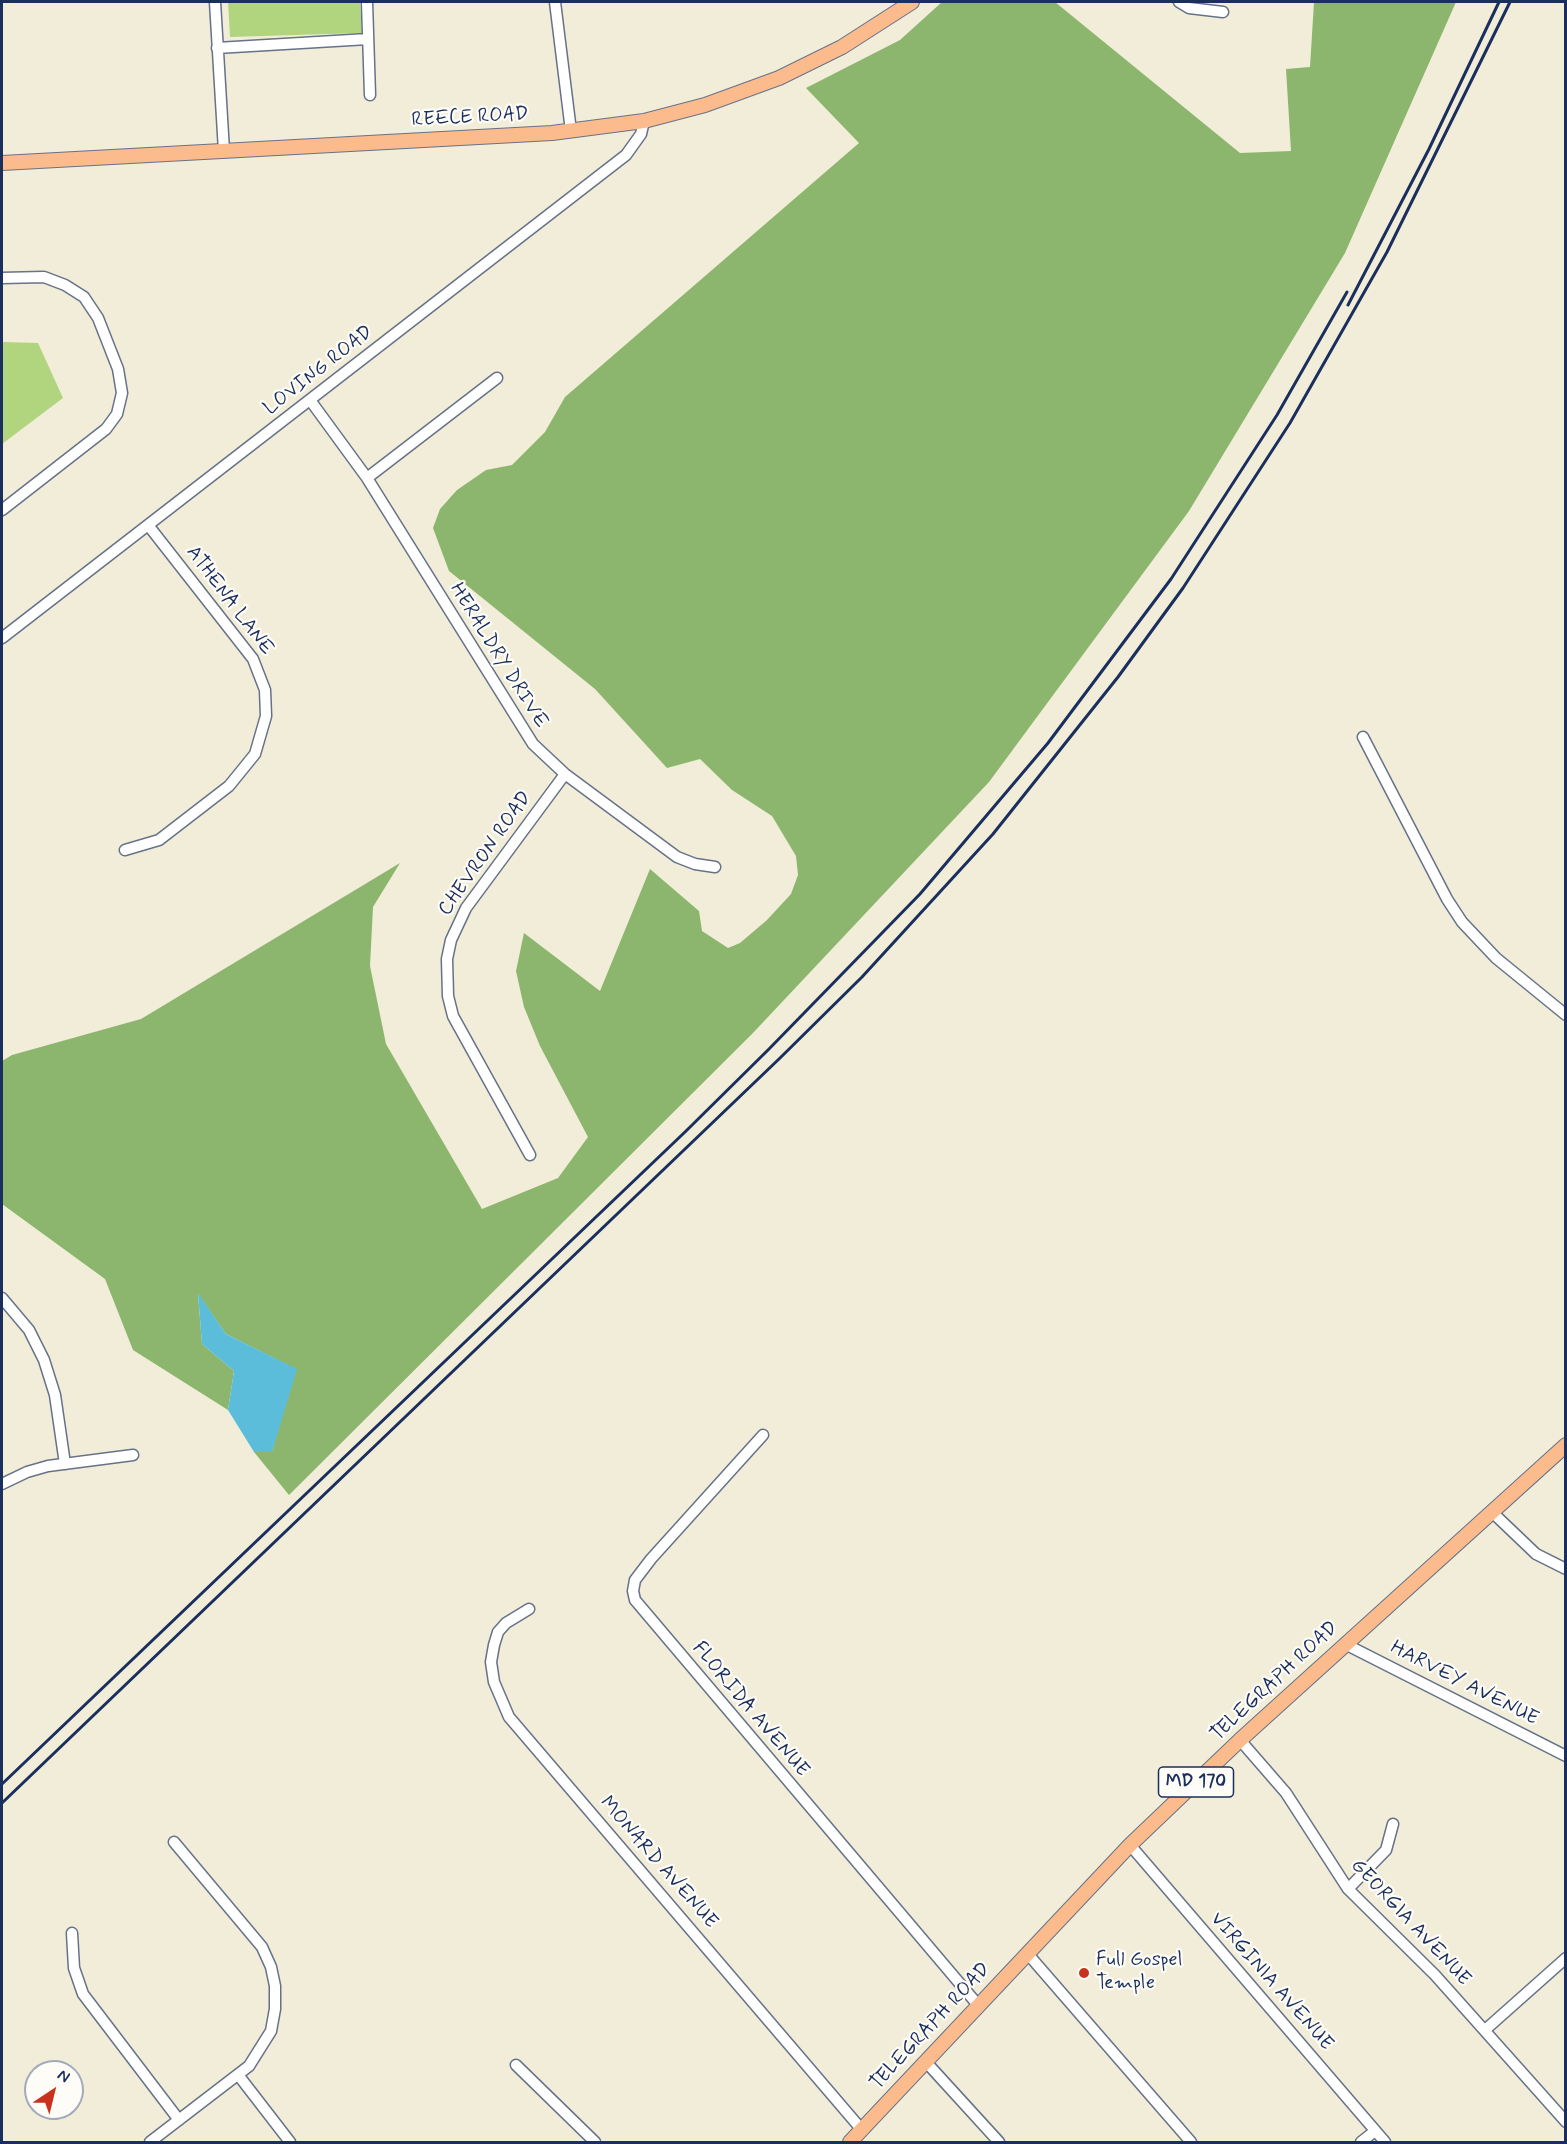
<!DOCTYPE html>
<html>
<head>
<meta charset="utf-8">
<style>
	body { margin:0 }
	#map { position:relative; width:1567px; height:2144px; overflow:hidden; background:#f1edd8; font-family:Mynerve,sans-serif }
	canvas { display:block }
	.frame { position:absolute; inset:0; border:3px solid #1b2f5e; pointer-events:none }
	.north { position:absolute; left:24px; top:2060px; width:60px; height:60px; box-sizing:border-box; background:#fdfcf7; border:2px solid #a3aaba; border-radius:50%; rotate:35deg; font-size:16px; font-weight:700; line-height:24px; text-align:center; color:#1b2f5e }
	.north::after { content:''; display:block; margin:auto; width:21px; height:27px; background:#c8321e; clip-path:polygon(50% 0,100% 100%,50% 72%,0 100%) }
</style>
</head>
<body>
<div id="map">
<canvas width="1567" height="2144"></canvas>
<div class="frame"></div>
<div class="north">N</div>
</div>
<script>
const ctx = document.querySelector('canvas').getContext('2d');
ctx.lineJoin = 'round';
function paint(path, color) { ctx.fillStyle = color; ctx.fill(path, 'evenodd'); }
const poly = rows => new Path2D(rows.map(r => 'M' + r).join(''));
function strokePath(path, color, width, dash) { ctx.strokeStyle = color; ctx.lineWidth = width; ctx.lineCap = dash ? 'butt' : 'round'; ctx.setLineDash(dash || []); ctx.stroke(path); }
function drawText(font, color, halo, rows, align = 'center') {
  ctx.font = font + ' Mynerve,sans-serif'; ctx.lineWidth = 4.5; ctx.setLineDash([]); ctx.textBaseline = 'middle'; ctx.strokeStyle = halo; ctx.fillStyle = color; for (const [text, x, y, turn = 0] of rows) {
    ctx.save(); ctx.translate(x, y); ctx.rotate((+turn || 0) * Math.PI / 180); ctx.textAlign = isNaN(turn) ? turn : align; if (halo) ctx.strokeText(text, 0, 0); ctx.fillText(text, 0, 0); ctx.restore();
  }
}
paint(poly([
	[228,2,360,2,362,33,230,37],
	[2,342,38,343,63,398,2,444]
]), '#b0d57e');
paint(poly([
	[942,2,1055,2,1240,153,1291,151,1286,69,1310,67,1314,2,1456,2,1345,253,1189,511,989,782,752,1034,289,1495,254,1452,272,1451,296,1369,226,1334,198,1294,202,1344,234,1371,228,1410,133,1350,105,1279,2,1204,2,1061,12,1055,141,1019,400,863,373,907,370,966,386,1044,482,1209,558,1178,588,1137,540,1046,524,1007,516,971,524,933,600,991,650,869,699,911,702,931,728,948,740,943,767,920,791,894,798,875,796,856,772,816,732,790,700,759,667,768,595,689,449,571,433,528,440,509,457,490,486,470,512,465,545,432,565,397,859,143,806,88,900,40]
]), '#8cb66d');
paint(poly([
	[198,1293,226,1334,297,1369,272,1452,254,1452,228,1410,234,1371,202,1344]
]), '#5cbdda');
const minor = poly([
	[215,2,224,151],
	[367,2,370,95],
	[555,2,571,131],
	[1179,2,1189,8,1223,12],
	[217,48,368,39],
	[2,278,44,277,65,285,84,297,98,318,118,369,122,393,117,414,106,429,2,510],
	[310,400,367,478,533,744,565,774,677,857,695,864,715,867],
	[367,478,497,378],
	[2,638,626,155,641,134,644,121],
	[1363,737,1447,899,1462,922,1496,958,1566,1015],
	[125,850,159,840,229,786,255,754,266,716,265,690,253,659,148,525],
	[530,1155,453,1016,448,996,447,959,451,940,466,908,565,774],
	[2,1298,29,1330,44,1360,55,1395,65,1464],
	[763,1435,651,1559,635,1580,633,1591,635,1600,978,2005],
	[2,1484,27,1472,48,1466,133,1455],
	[1492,1512,1536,1554,1566,1569],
	[529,1609,506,1623,498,1632,494,1645,491,1662,494,1682,509,1717,862,2130],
	[1345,1644,1566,1756],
	[1240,1740,1286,1793,1348,1889,1435,1975,1566,2122],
	[1130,1845,1385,2142],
	[1348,1889,1386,1850,1393,1824],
	[72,1933,74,1968,83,1994,179,2120],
	[1027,1953,1191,2142],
	[1485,2030,1566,1958],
	[926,2062,999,2142],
	[516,2065,595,2142],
	[239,2076,290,2142],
	[150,2142,249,2066,271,2031,275,2009,275,1986,271,1967,262,1947,174,1842],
	[1361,2142,1375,2131]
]);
const major = poly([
	[2,163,552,133,644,121,705,105,779,78,842,47,912,2],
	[850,2142,1130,1845,1240,1740,1566,1445]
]);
strokePath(minor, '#667289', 13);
strokePath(major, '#667289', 16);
strokePath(minor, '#fff', 10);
strokePath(major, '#fbbb8d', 14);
strokePath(poly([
	[1348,305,1429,149,1499,2],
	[2,1784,685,1132,769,1049,920,894,1048,743,1171,579,1277,415,1347,292],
	[2,1803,779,1059,862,977,993,834,1118,677,1183,588,1290,423,1387,252,1510,2]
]), '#1b2f5e', 3);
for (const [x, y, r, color] of [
	[1084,1973,6,"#c8321e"]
]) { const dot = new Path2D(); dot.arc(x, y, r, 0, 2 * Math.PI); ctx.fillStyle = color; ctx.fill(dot); strokePath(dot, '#fdfcf7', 2); }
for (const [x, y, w] of [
	[1196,1782,75]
]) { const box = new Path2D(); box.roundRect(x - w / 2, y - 15, w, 30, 4.5); ctx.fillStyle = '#fdfcf7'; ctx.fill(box); strokePath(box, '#1b2f5e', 1.5); }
drawText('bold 18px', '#1b2f5e', null, [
	["MD 170",1196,1782]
]);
drawText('20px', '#1b2f5e', '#fdfcf7', [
	["REECE ROAD",470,118,-3],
	["LOVING ROAD",319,371,-38],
	["ATHENA LANE",229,601,53],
	["HERALDRY DRIVE",498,656,58],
	["CHEVRON ROAD",486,854,-55],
	["TELEGRAPH ROAD",1275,1682,-43],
	["HARVEY AVENUE",1464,1684,27],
	["FLORIDA AVENUE",750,1710,50],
	["MONARD AVENUE",658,1863,49],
	["GEORGIA AVENUE",1410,1923,47],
	["VIRGINIA AVENUE",1271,1982,49],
	["TELEGRAPH ROAD",931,2027,-47]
]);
drawText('20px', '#1b2f5e', '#fdfcf7', [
	["Full Gospel",1096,1961],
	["Temple",1096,1984]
], 'left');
</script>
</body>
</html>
